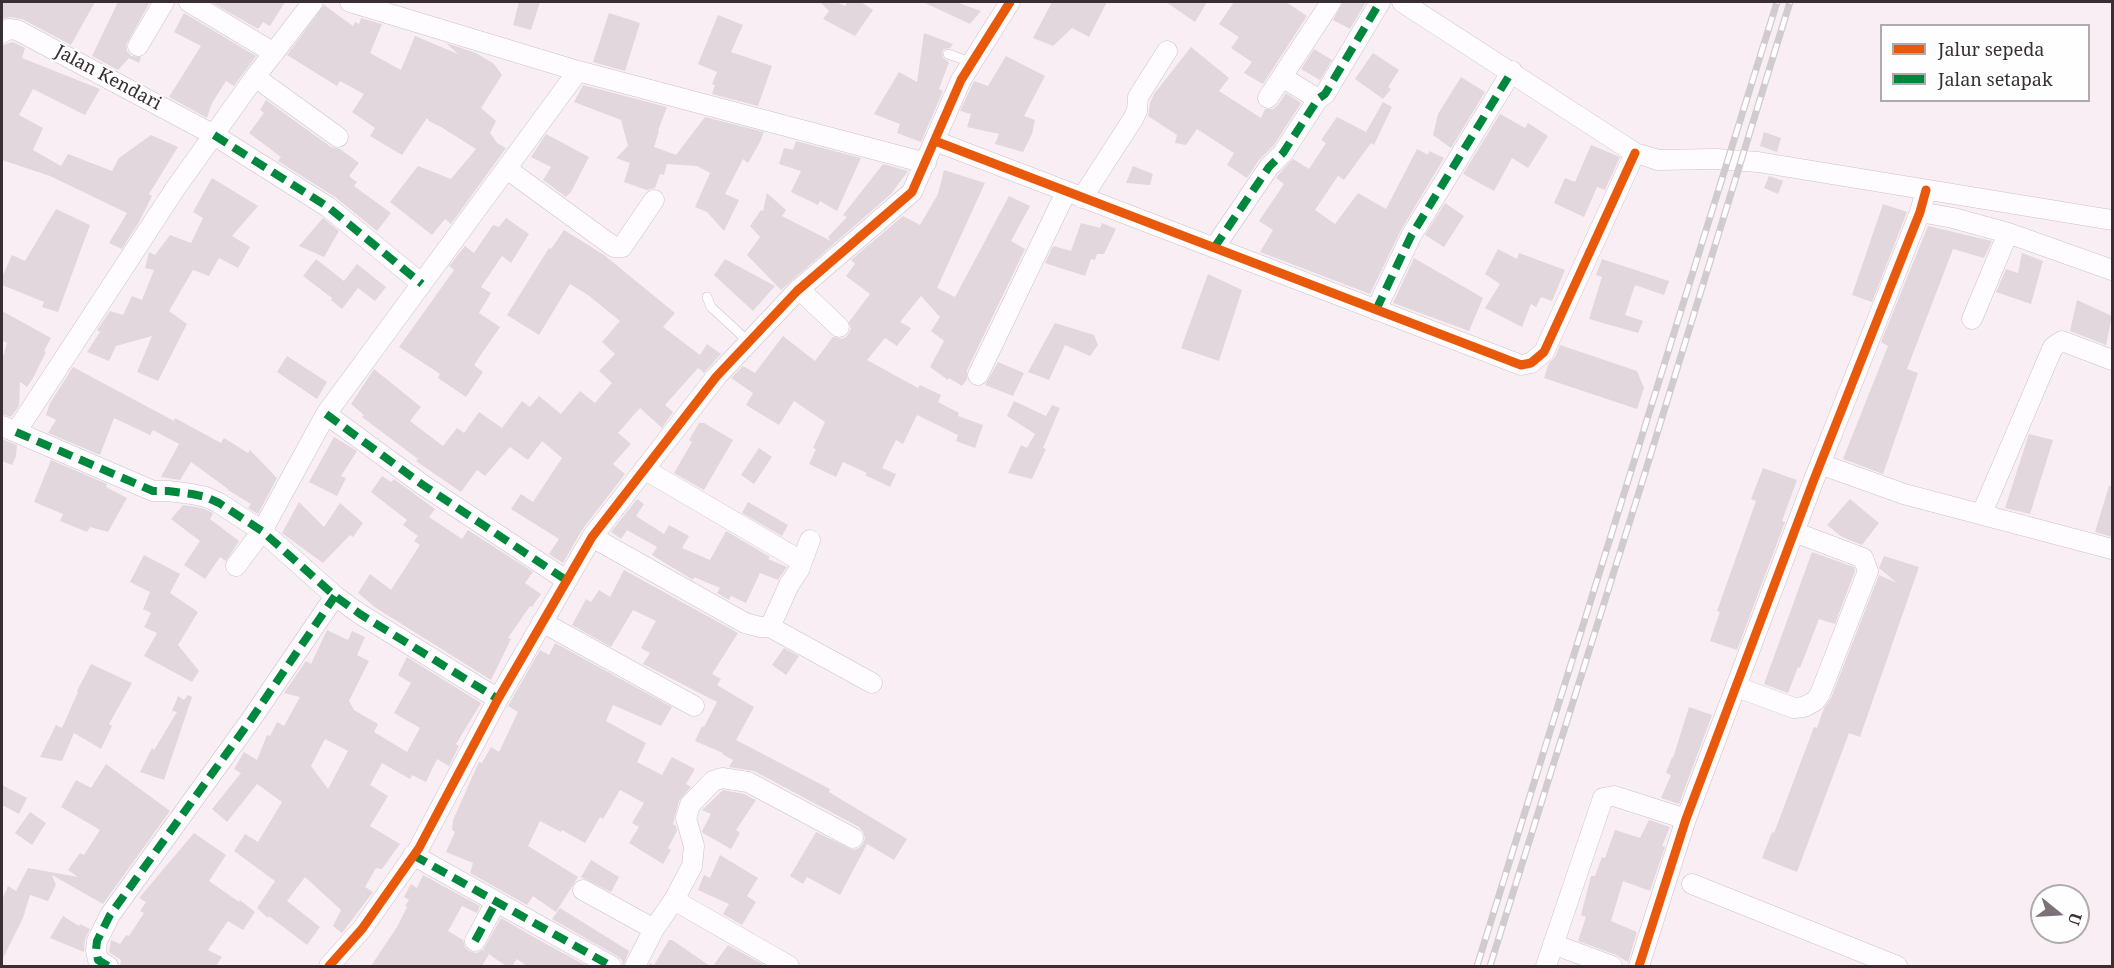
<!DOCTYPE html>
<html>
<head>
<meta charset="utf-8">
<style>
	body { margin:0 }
	#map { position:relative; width:2114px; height:968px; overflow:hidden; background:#faeef5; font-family:"Noto Serif",serif }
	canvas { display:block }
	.frame { position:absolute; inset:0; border:3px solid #382e34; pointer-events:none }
	.legend { position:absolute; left:1880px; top:24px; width:210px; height:78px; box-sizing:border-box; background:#fefefe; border:2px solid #afabad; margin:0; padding:8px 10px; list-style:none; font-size:18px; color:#382e34 }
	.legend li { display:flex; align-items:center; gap:12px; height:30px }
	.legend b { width:30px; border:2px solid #afabad }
	.north { position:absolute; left:2030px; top:884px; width:60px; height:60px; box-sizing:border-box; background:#fefefe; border:2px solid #afabad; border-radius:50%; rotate:108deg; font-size:16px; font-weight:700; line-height:24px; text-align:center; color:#382e34 }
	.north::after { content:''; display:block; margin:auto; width:21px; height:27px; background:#7c7178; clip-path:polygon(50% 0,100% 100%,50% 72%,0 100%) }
</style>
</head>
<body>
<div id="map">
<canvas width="2114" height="968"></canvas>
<div class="frame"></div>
<ul class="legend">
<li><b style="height:8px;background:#e8590c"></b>Jalur sepeda</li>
<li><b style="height:8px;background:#00873e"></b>Jalan setapak</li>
</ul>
<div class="north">U</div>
</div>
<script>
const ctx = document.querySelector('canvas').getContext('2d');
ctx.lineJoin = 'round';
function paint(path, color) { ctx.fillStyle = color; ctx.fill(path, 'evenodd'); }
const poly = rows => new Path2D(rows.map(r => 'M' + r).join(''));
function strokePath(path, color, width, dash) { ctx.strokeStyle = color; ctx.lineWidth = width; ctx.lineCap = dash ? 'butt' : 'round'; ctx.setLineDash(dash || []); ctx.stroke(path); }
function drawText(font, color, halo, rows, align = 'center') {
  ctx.font = font + ' "Noto Serif",serif'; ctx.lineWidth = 4.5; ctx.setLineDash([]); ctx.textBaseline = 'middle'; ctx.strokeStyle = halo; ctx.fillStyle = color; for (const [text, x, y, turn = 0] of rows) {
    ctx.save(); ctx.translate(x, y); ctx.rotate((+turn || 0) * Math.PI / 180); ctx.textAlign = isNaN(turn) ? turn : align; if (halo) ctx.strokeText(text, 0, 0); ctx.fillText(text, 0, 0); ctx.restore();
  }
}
paint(poly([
	[2,2,95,2,71,45,22,19,10,17,2,19],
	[118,2,150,2,126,45,127,51,131,56,141,57,139,63,129,58,118,70,92,56],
	[211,2,285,2,270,26,263,22,258,29],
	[519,2,540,2,531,30,513,25],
	[820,2,836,2,845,6,848,2,861,2,873,10,855,36,823,19,829,11],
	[923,2,956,2,981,11,970,24],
	[1052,2,1107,2,1089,37,1072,28,1053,46,1033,38],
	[1166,2,1207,2,1195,22],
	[1234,2,1286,2,1307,16,1263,84,1244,73,1252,62,1231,48,1239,37,1219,24],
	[1343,2,1366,2,1350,29,1333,20],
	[324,5,353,26,355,22,359,24,361,18,382,24,370,53,401,70,415,36,458,54,446,43,476,53,494,64,502,75,481,108,496,121,490,133,497,143,506,148,451,224,445,219,432,235,390,202,418,166,451,179,476,149,441,127,429,121,427,118,402,155,370,136,375,128,352,112,364,94,340,81,337,86,287,55],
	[184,13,256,56,234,86,226,81,212,103,207,118,169,97,201,46,174,32],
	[609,13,640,23,625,71,593,62],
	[718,15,743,25,731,52,772,66,758,106,712,94,715,85,712,84,717,72,698,64],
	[924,33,953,44,950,48,944,49,942,52,943,58,949,62,939,89,943,91,921,142,897,133,900,124,874,114,899,72,917,82],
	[13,42,25,48,22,58,100,89,85,115,33,89,19,115,43,128,33,150,61,166,68,154,112,171,119,158,151,135,178,147,149,194,152,196,139,222,122,249,109,243,127,213,50,176,2,160,2,45],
	[1191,47,1229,78,1219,91,1261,118,1265,109,1273,109,1278,105,1286,93,1301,103,1274,145,1259,160,1247,178,1227,165,1234,153,1197,129,1186,145,1175,143,1177,135,1148,116,1150,103,1154,94],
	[1314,49,1332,60,1320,80,1301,69],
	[1373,53,1399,70,1388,87,1391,89,1383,99,1355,79],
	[1006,56,1045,76,1024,116,1035,120,1032,134,1023,152,995,144,999,134,967,127,971,114,960,111,974,81,988,86],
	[1461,77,1485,92,1451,148,1433,135,1438,114],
	[583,85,667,107,658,131,659,131,654,147,676,155,705,117,764,132,760,142,748,163,743,159,725,194,739,200,724,231,707,212,695,207,710,173,697,166,667,164,664,175,660,174,655,188,647,190,624,182,630,163,616,158,628,146,621,120,574,102],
	[266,100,331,147,340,149,359,163,349,176,357,182,354,186,391,213,377,231,335,197,278,161,281,157,249,133,264,113,260,110],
	[1383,102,1392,107,1374,145,1371,143,1344,180,1338,176,1315,210,1335,224,1358,193,1386,209,1417,149,1428,155,1429,151,1444,158,1401,230,1370,294,1260,252,1273,230,1259,221,1284,184,1276,178,1278,175,1293,159,1309,169,1326,143,1321,140,1337,117,1366,132],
	[1500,114,1525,128,1528,123,1548,136,1528,168,1512,158,1494,191,1463,174],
	[1764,132,1781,138,1777,152,1760,146],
	[546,134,589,157,571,192,566,197,543,180,551,167,531,157],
	[796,141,861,158,837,211,820,201,818,205,791,192,801,171,779,164,784,148,793,150],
	[1591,145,1620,157,1605,190,1597,187,1584,217,1554,203,1565,178,1575,182],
	[883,164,908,171,891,194,781,290,747,255,760,237,750,226,761,210,763,211,767,193,786,210,782,216,831,241,828,237,847,217,843,215],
	[1133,166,1153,174,1150,185,1126,183],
	[944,170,985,183,937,288,955,297,1009,196,1030,206,1011,241,1025,249,967,370,967,379,962,386,949,378,948,380,930,367,944,341,931,331,940,317,921,296,900,322,911,328,897,346,885,338,867,360,918,388,920,385,941,395,938,402,959,413,958,416,983,425,975,448,956,441,958,435,917,415,903,444,896,440,882,468,896,474,890,487,865,475,867,473,843,462,836,477,809,464,816,449,813,448,825,422,794,401,779,425,746,405,753,393,731,378,743,366,755,373,783,336,815,361,833,337,842,339,847,336,851,329,849,322,870,294,846,276,855,264,851,260,903,216,920,225,938,194],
	[1769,176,1783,181,1778,194,1764,188],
	[212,178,258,206,232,236,250,247,238,268,219,258,209,276,193,270,169,311,187,324,158,381,137,372,152,336,116,346,109,361,87,352,100,332,97,330,110,311,123,315,132,296,142,300,154,270,145,268,149,252,155,255,170,235,191,243,203,218,193,212],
	[1445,203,1464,216,1444,247,1425,235],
	[1883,204,1907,212,1872,302,1852,295],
	[56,209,90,225,58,312,42,307,44,302,2,285,2,277,12,255,25,261],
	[323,218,339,231,324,257,299,246],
	[506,218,529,234,511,263,502,256,481,287,491,293,479,313,500,327,474,365,483,372,466,397,438,378,440,374,399,347,454,270,449,266,465,246,474,253,493,225,499,227],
	[1081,223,1100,228,1102,223,1116,229,1104,254,1097,254,1095,260,1091,259,1085,276,1045,263,1053,246,1071,251],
	[1928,226,1992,241,1984,258,1953,249,1907,369,1918,373,1883,474,1843,459,1888,346,1881,342],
	[564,230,604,255,675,313,663,327,700,355,707,344,721,354,704,373,698,368,665,405,673,412,662,428,640,408,618,433,631,444,613,464,625,474,582,530,563,563,549,554,559,539,511,509,521,494,533,502,562,458,542,441,528,460,510,447,485,476,477,470,461,492,416,461,418,459,362,417,364,415,351,404,374,369,421,407,410,421,443,446,457,428,464,433,479,412,502,428,522,401,530,407,539,396,561,414,580,391,595,403,612,383,599,371,615,354,602,342,620,321,588,295,570,284,539,335,507,315,549,248,551,249],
	[1498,249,1517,259,1519,253,1565,270,1552,301,1541,297,1536,307,1531,304,1522,327,1485,308,1500,284,1485,274],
	[2022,253,2043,261,2031,304,1996,292,2006,269,2018,273],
	[1414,258,1483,298,1469,331,1393,303],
	[316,259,344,281,357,264,386,287,375,301,358,288,342,309,331,300,332,298,303,276],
	[725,259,775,286,753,311,714,275],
	[1602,259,1669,281,1664,295,1635,285,1625,315,1643,321,1638,333,1589,319,1602,277,1596,275],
	[1208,274,1242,290,1219,361,1181,348],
	[2077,300,2112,316,2106,345,2070,331],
	[2,311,51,338,44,351,46,352,33,378,27,387,20,382,19,406,11,417,2,414,2,360,7,343,2,340],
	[1055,323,1094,335,1098,345,1090,356,1065,345,1049,380,1028,372],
	[1560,345,1637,371,1644,388,1637,409,1544,378,1549,363,1555,357],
	[287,356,327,382,317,399,277,372],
	[998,362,1024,373,1013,396,985,385],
	[73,367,174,421,175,418,221,443,224,438,248,453,250,450,277,478,258,514,248,508,251,504,228,490,228,489,191,462,180,480,161,477,179,444,153,430,150,435,114,418,100,455,48,433,56,420,46,415,50,403],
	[1014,401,1046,416,1052,405,1060,408,1043,448,1046,449,1032,479,1008,473,1021,445,1027,448,1035,434,1007,416],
	[699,423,704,423,733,440,704,490,674,473,692,442,689,440],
	[2029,434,2053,440,2030,514,2005,508],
	[334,437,357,451,341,476,346,478,337,496,309,482],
	[2,439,17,445,16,456,12,465,2,461],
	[759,448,772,457,754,484,741,475],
	[51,460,107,484,106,487,127,498,108,532,90,527,87,532,60,521,63,514,34,502],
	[1763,468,1797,480,1782,521,1785,522,1737,650,1710,641,1720,612,1717,611,1756,501,1751,499],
	[382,476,391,482,394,479,435,509,429,517,462,539,468,530,533,572,525,583,541,594,532,607,530,606,508,638,511,639,491,680,376,608,358,593,370,574,391,590,420,545,414,541,418,536,403,525,407,520,371,492],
	[2109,486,2112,486,2112,537,2095,532],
	[637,499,644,504,636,516,664,534,669,525,689,536,682,548,710,560,726,531,770,557,768,559,787,567,778,580,760,573,746,603,731,596,729,600,717,593,720,588,694,577,693,580,652,555,657,547,627,530,621,539,611,532],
	[1850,499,1879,523,1862,545,1842,537,1827,525],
	[299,502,324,527,340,503,363,523,353,537,350,535,323,563,282,533],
	[748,502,788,525,782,536,742,513],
	[183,505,202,508,213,513,210,519,239,541,226,561,220,557,205,579,184,565,200,541,171,519],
	[1812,552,1854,567,1855,571,1835,624,1819,619,1800,668,1798,667,1788,693,1764,684],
	[144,555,180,574,170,593,198,612,178,645,199,671,192,682,144,656,157,633,144,627,151,613,143,609,150,592,130,582],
	[1884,556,1919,567,1860,737,1849,733,1797,872,1762,858,1772,832,1774,833,1814,727,1817,728,1824,708,1831,698,1879,575,1897,583,1879,568],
	[624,570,738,633,712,674,721,679,717,685,754,707,736,740,830,789,829,792,907,839,894,860,867,844,840,895,807,877,803,884,790,876,816,832,853,850,859,848,863,844,865,838,863,832,859,827,754,771,729,767,733,760,722,754,723,753,695,741,702,726,704,727,717,702,643,664,650,653,641,648,656,621,633,610,611,647,572,625,586,599,591,602,599,590,610,597],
	[327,630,348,640,352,631,365,637,357,655,369,661,349,701,354,710,378,724,374,732,407,752,420,728,394,713,411,683,398,675,407,657,481,703,456,744,459,746,449,766,437,759,426,782,412,775,410,779,382,763,370,785,388,796,370,826,400,844,382,869,376,868,365,887,373,892,342,933,333,926,341,910,305,877,287,901,320,927,307,945,269,916,268,918,257,908,275,881,234,851,245,834,258,842,282,802,257,784,227,822,212,809,241,773,234,769,244,752,257,760,267,735,270,736,277,722,284,726,300,697,284,693,306,661,311,664],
	[325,739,348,751,328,789,311,766],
	[555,643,672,707,661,726,613,705,606,721,646,743,637,762,662,775,672,757,695,769,686,784,691,787,679,801,673,824,676,826,677,831,668,848,671,850,663,864,629,843,639,827,632,823,644,803,620,790,603,819,600,817,585,843,562,830,561,832,540,821,528,846,578,877,556,912,533,896,527,905,470,873,473,863,446,852,455,832,452,830,453,820,479,762,482,763,491,747,499,752,518,712,508,706,540,650,549,655],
	[784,648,799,656,786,675,772,665],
	[91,664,132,683,109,724,112,726,101,749,74,733,62,761,40,757,56,725,62,728,78,692,77,691],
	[188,695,192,697,164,780,140,772,152,748,154,750,177,712,172,711,178,696,184,700],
	[1689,707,1712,715,1679,804,1661,798,1671,775,1666,773,1672,757,1673,758],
	[106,764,170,811,103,904,52,875,56,885,48,901,30,895,23,918,2,960,2,900,8,886,16,891,28,868,78,877,68,870,80,853,84,855,100,830,61,807,76,780,91,788],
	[2,785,27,798,19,814,2,805],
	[723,790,744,794,756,800,736,830,740,833,731,849,703,833,702,831,711,814,702,810],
	[30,812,46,823,32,845,15,833],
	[1649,820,1670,827,1662,846,1665,847,1650,891,1623,881,1611,921,1637,932,1628,962,1616,955,1578,941,1586,917,1581,915,1591,876,1595,876,1602,857,1605,858,1615,830,1640,838],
	[194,833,226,855,209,881,239,902,240,900,255,912,243,930,228,921,208,950,222,957,216,966,120,966,121,960,109,952,111,940,120,944,126,935,129,936,144,913,140,911,146,902,139,898],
	[720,855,758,878,747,896,756,902,742,925,723,914,729,904,698,890,704,875,710,878],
	[591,860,619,877,611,892,581,877],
	[423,875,480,906,477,913,462,906,448,931,463,940,465,947,469,951,476,953,482,950,489,954,482,966,371,966,397,927,407,907,405,906,409,900,404,897,411,884,417,888],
	[560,908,629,951,623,966,622,960,617,956,552,919],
	[63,916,79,926,80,924,90,929,85,939,84,952,50,938],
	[501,918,539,940,587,966,527,966,517,959,512,966,506,966,483,950],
	[669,940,672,940,710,966,648,966,650,963,654,965],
	[728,945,766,966,713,966]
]), '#e1d7dc');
const service = poly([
	[948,54,971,62],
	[707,297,711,307,749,342]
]);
const minor = poly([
	[189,2,274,53],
	[350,2,578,71,926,163],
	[1402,2,1635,153,1649,157,1658,160,1716,159,1758,162,2112,220],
	[2,33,9,29,17,30,214,135,328,207,422,284],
	[138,46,164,2],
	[255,77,338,137],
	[1282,77,1318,99],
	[1268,98,1331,2],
	[935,141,1521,365,1531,363,1544,352,1635,153],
	[507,169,614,247,622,247,654,200],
	[1082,198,1133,119,1137,111,1138,97,1167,51],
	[1920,212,1953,218,2008,233,2112,270],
	[1214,248,1269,167,1283,153,1318,99,1325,94,1380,2],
	[799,289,839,327],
	[1376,310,1411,236,1512,71],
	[1972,319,2008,233],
	[978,375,1066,192],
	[326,414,423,485,566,580],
	[2,426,16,432,175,189,255,77,313,2],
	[16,432,153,491,168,491,192,494,206,497,219,503,262,531,335,596,360,614,498,699],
	[1820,464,1904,494,2112,549],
	[644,469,801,561],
	[1982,513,2053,347,2062,341,2112,360],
	[592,537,745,623,760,627,770,627,872,683],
	[236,566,262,531,326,414,578,71],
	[542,622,694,706],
	[770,627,789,585,799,570,810,540],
	[1737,687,1794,708,1804,707,1815,701,1820,694,1868,571,1863,558,1794,532],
	[413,855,611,966],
	[1692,884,1897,966],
	[583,890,654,929],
	[674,900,789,966],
	[475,941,496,902],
	[1553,944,1612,966],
	[108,966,98,960,96,950,97,941,110,915,250,721,335,596],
	[329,966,362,929,419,848,498,699,592,537,716,377,797,291,912,192,961,80,1010,2],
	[635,966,654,929,674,900,692,866,694,846,686,818,690,805,713,781,722,778,748,782,853,838],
	[1546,966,1603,798,1614,796,1686,819],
	[1639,966,1686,819,1813,482,1920,212,1926,190]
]);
strokePath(service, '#cbc1c7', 10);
strokePath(minor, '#cbc1c7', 21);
strokePath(service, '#fefcfe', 9);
strokePath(minor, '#fefcfe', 20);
const rail = poly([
	[1477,966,1777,2],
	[1490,966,1644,476,1790,2]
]);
strokePath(rail, '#d0ccce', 7);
strokePath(rail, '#fefefe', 4.5, [14]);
strokePath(poly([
	[214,135,328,207,422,284],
	[1214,248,1269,167,1283,153,1318,99,1325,94,1380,2],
	[1376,310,1411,236,1512,71],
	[326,414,423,485,566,580],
	[16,432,153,491,168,491,192,494,206,497,219,503,262,531,335,596,360,614,498,699],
	[413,855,611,966],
	[475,941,496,902],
	[108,966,98,960,96,950,97,941,110,915,250,721,335,596]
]), '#00873e', 8, [15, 8]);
strokePath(poly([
	[935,141,1521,365,1531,363,1544,352,1635,153],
	[329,966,362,929,419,848,498,699,592,537,716,377,797,291,912,192,961,80,1010,2],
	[1639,966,1686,819,1813,482,1920,212,1926,190]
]), '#e8590c', 9);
drawText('18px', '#382e34', '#fefefe', [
	["Jalan Kendari",108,78,28]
]);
</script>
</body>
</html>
